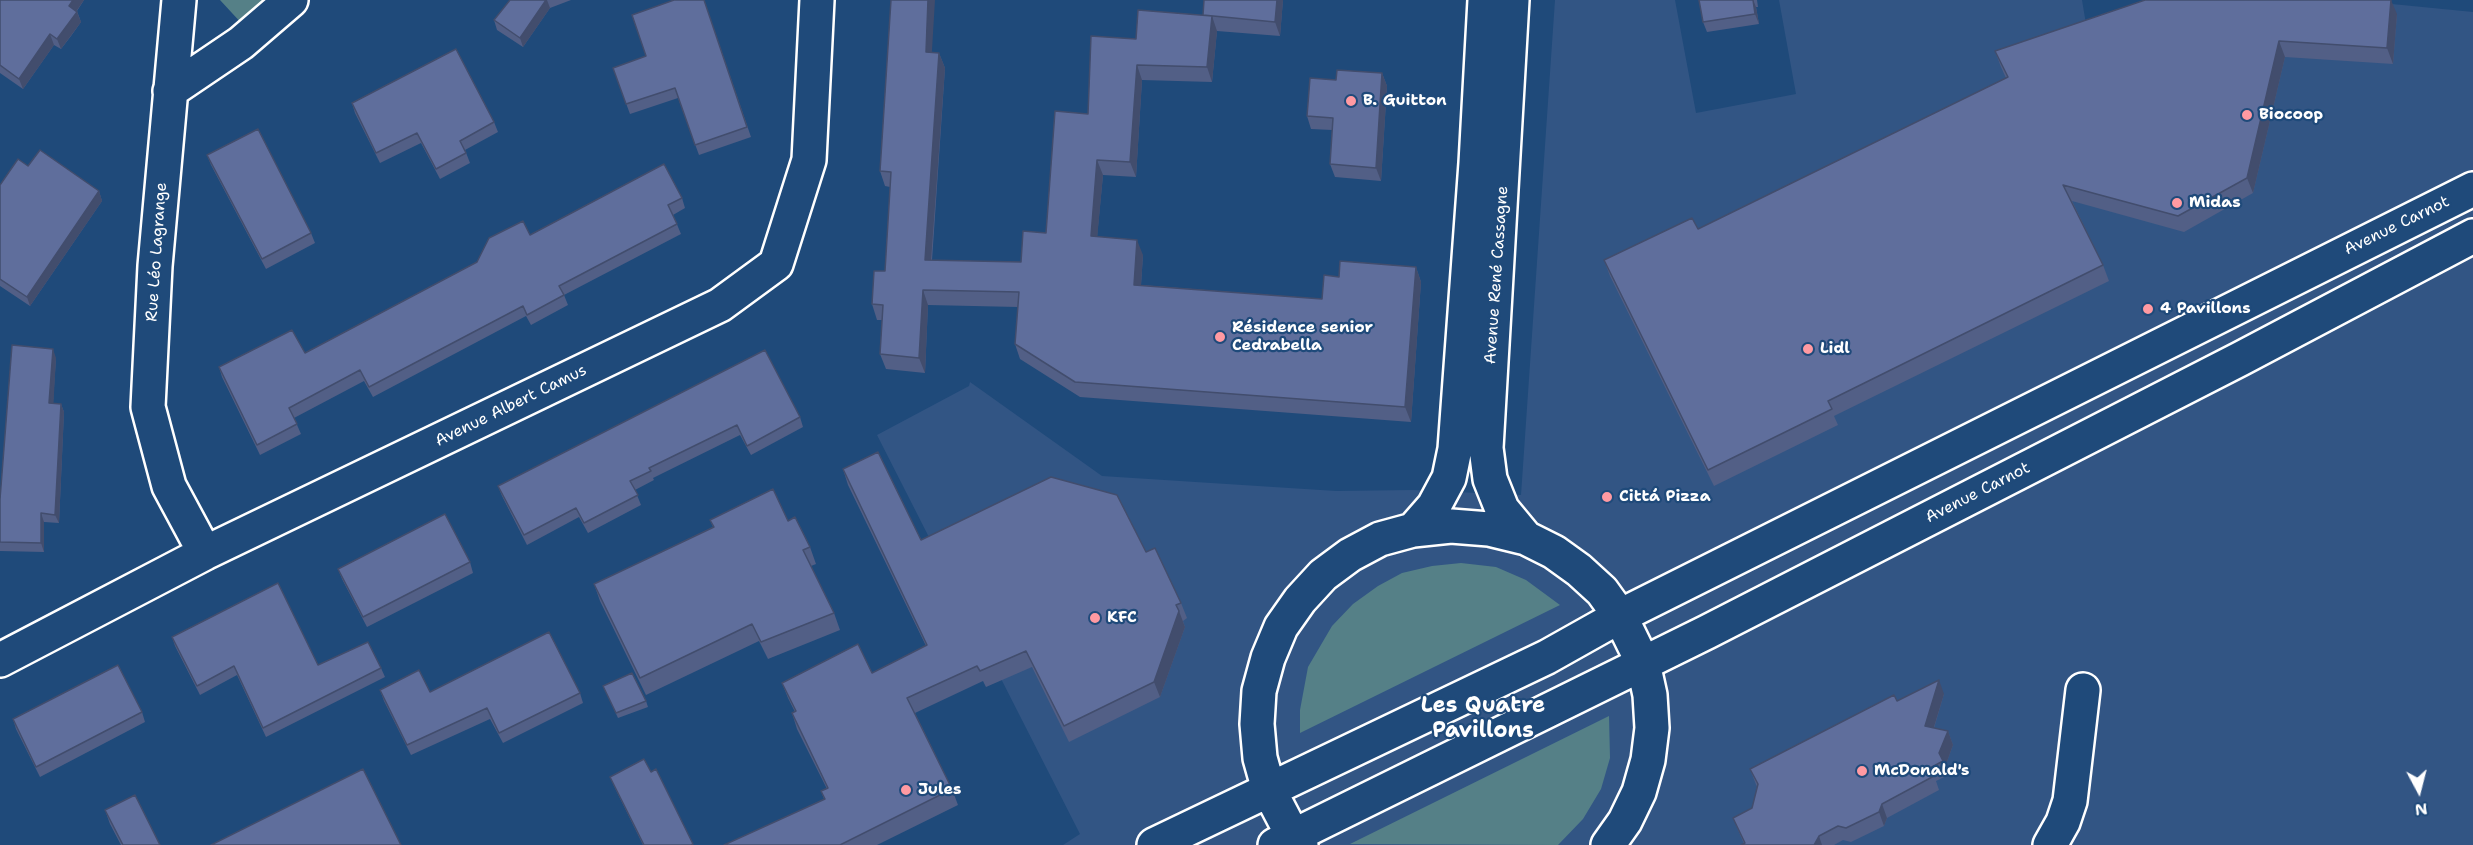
<!DOCTYPE html>
<html>
<head>
<meta charset="utf-8">
<style>
	body { margin:0 }
	#map { position:relative; width:2473px; height:845px; overflow:hidden; background:#1f4a7a; font-family:"Shantell Sans",sans-serif }
	canvas { display:block }
	.north { position:absolute; left:2389px; top:761px; width:60px; height:60px; -webkit-text-stroke:4px #1f4a7a; paint-order:stroke; rotate:173deg; font-size:16px; font-weight:700; line-height:24px; text-align:center; color:#fff }
	.north::after { content:''; display:block; margin:auto; width:21px; height:27px; background:#fff; clip-path:polygon(50% 0,100% 100%,50% 72%,0 100%) }
</style>
</head>
<body>
<div id="map">
<canvas width="2473" height="845"></canvas>
<div class="north">N</div>
</div>
<script>
const ctx = document.querySelector('canvas').getContext('2d');
ctx.lineJoin = 'round';
function paint(path, color) { ctx.fillStyle = color; ctx.fill(path, 'evenodd'); }
const poly = rows => new Path2D(rows.map(r => 'M' + r).join(''));
function strokePath(path, color, width, dash) { ctx.strokeStyle = color; ctx.lineWidth = width; ctx.lineCap = dash ? 'butt' : 'round'; ctx.setLineDash(dash || []); ctx.stroke(path); }
function drawText(font, color, halo, rows, align = 'center') {
  ctx.font = font + ' "Shantell Sans",sans-serif'; ctx.lineWidth = 4.5; ctx.setLineDash([]); ctx.textBaseline = 'middle'; ctx.strokeStyle = halo; ctx.fillStyle = color; for (const [text, x, y, turn = 0] of rows) {
    ctx.save(); ctx.translate(x, y); ctx.rotate((+turn || 0) * Math.PI / 180); ctx.textAlign = isNaN(turn) ? turn : align; if (halo) ctx.strokeText(text, 0, 0); ctx.fillText(text, 0, 0); ctx.restore();
  }
}
paint(poly([
	[1555,0,1675,0,1696,113,1796,94,1779,0,2082,0,2086,24,2159,0,2392,4,2473,12,2473,845,1063,845,1080,834,877,435,969,386,970,382,1102,476,1336,491,1413,490,1521,495]
]), '#325584');
paint(poly([
	[220,0,273,0,244,26],
	[1461,563,1496,567,1526,580,1560,605,1300,733,1300,710,1308,667,1332,626,1353,604,1378,586,1402,573,1432,566],
	[1609,716,1610,758,1601,789,1583,819,1558,845,1350,844]
]), '#558087');
const minor = poly([
	[179,0,155,266,148,407,169,486,205,553],
	[170,91,241,43,291,0],
	[0,660,205,553,720,305,776,264,809,160,817,0],
	[2050,845,2063,822,2070,801,2083,690]
]);
const major = poly([
	[1512,0,1486,448,1490,479,1502,509,1526,538],
	[1413,530,1434,506,1449,478,1455,449,1476,163,1485,0],
	[1154,845,1547,657,1620,616,2473,189],
	[1275,845,1707,632,2240,359,2473,236],
	[1301,845,1293,836,1269,790,1260,758,1257,724,1259,691,1268,658,1281,627,1300,600,1323,575,1350,555,1380,539,1413,530,1451,526,1489,529,1526,538,1554,552,1579,570,1602,591,1620,616,1643,663,1650,695,1652,728,1648,760,1639,792,1625,821,1608,845]
]);
strokePath(minor, '#fff', 38);
strokePath(major, '#fff', 38);
strokePath(minor, '#1f4a7a', 33);
strokePath(major, '#1f4a7a', 33);
paint(poly([
	[0,0,84,0,77,11,81,22,71,36,61,49,54,45,23,89,0,73],
	[510,0,571,0,550,8,523,47,497,30,494,20],
	[704,0,751,137,699,155,678,98,630,114,613,68,646,56],
	[1283,0,1280,36,1217,31,1212,82,1142,80,1136,177,1103,175,1097,237,1143,255,1141,285,1322,299,1339,277,1416,267,1421,282,1411,422,1080,397,1020,359,1015,344,1018,307,928,305,925,373,886,369,880,354,883,320,877,320,872,304,885,271,890,187,885,186,880,171,932,52,939,53,945,68,932,260,1021,262,1046,233,1088,114,1136,39,1203,15],
	[1699,0,1757,0,1758,7,1756,7,1759,24,1707,32,1703,22],
	[2397,14,2393,64,2285,57,2253,193,2184,232,2072,201,2103,265,2109,281,1834,416,1838,425,1714,486,1610,276,1604,260,1698,229,2006,78,2001,67,1995,51],
	[1382,73,1387,86,1381,181,1335,177,1330,164,1332,130,1311,129,1307,116,1336,80],
	[352,103,494,122,498,132,465,150,470,163,440,179,421,143,380,163,355,113],
	[207,155,311,233,315,243,266,269,211,165],
	[28,166,99,191,102,201,30,306,0,286,0,185],
	[682,198,685,208,673,215,681,234,564,295,568,305,531,325,526,316,373,397,364,381,294,418,301,434,260,455,222,377,219,367,305,353],
	[765,350,800,417,803,427,751,455,740,435,653,478,654,480,635,490,641,505,588,533,579,517,527,545,502,496,498,486],
	[56,358,53,403,61,404,64,412,59,523,44,522,44,552,0,551,0,499],
	[843,469,921,540,1146,552,1181,603,1187,618,1183,621,1185,627,1160,697,1069,742,1032,667,986,687,983,681,915,713,952,789,958,805,877,845,724,845,824,799,821,791,827,789,797,729,792,713,795,712,788,698,782,683,872,673,926,646,848,485],
	[710,520,788,521,810,547,816,564,811,566,834,613,840,630,768,659,759,641,646,695,600,601,594,584,713,527],
	[470,562,473,573,367,627,342,579,338,569],
	[172,637,318,665,381,668,385,677,266,737,237,675,200,695,175,646],
	[603,686,646,701,648,707,618,718],
	[380,690,430,692,580,693,583,703,503,743,490,719,411,755,384,701],
	[1944,694,1934,728,1948,731,1953,745,1945,767,1948,775,1936,781,1939,790,1887,818,1884,826,1851,842,1843,840,1834,845,1741,845,1744,844,1733,818,1752,808,1757,787,1750,769,1897,701],
	[142,712,145,722,40,777,16,729,13,719],
	[656,769,693,845,643,845,614,786,610,777,651,772],
	[105,810,160,845,121,845,110,824]
]), '#525f86');
paint(poly([
	[73,0,84,0,73,16,69,6],
	[546,0,547,0,550,8,523,47,520,38],
	[928,0,935,0,931,67,926,52],
	[1277,0,1283,0,1280,36,1275,22],
	[1753,0,1756,7,1759,24,1755,14],
	[2391,0,2397,14,2393,64,2387,48],
	[77,12,81,22,61,49,57,39],
	[1212,16,1217,31,1212,82,1207,67],
	[50,34,54,45,23,89,19,79],
	[2279,41,2285,57,2253,193,2247,178],
	[939,53,945,68,930,275,925,260],
	[1137,65,1142,80,1136,177,1130,162],
	[1382,73,1387,86,1381,181,1376,168],
	[1097,160,1103,175,1096,251,1091,236],
	[99,191,102,201,30,306,27,297],
	[1137,240,1143,255,1140,300,1134,285],
	[1416,267,1421,282,1411,422,1405,407],
	[923,290,928,305,925,373,919,358],
	[53,349,56,358,53,412,49,403],
	[61,404,64,412,59,523,55,515],
	[41,513,44,522,44,552,41,543],
	[1179,611,1185,627,1160,697,1154,682],
	[1939,680,1944,694,1930,740,1925,726],
	[1948,731,1953,745,1945,767,1939,753],
	[1882,804,1887,818,1884,826,1879,812],
	[1819,836,1822,845,1814,845]
]), '#424d6d');
const building = poly([
	[0,0,73,0,69,6,77,12,57,39,50,34,19,79,0,65,0,0],
	[510,0,546,0,520,38,494,20,510,0],
	[674,0,704,0,747,127,695,145,675,88,626,104,613,68,646,56,632,15,674,0],
	[891,0,928,0,926,52,939,53,925,260,1021,262,1023,231,1046,233,1055,111,1088,114,1091,36,1136,39,1138,10,1212,16,1207,67,1137,65,1130,162,1097,160,1091,236,1137,240,1134,285,1322,299,1324,275,1339,277,1340,261,1416,267,1405,407,1075,382,1015,344,1019,292,923,290,919,358,880,354,883,305,872,304,874,271,885,271,891,172,880,171,891,0],
	[1204,0,1277,0,1275,22,1203,15,1204,0],
	[1699,0,1753,0,1755,14,1703,22,1699,0],
	[2145,0,2391,0,2387,48,2279,41,2247,178,2178,216,2063,185,2103,265,1828,401,1832,409,1708,470,1604,260,1692,218,1698,229,2008,77,1995,51,2145,0],
	[456,49,494,122,460,141,466,153,436,169,417,133,376,153,352,103,456,49],
	[1337,70,1382,73,1376,168,1330,164,1333,118,1307,116,1310,78,1336,80,1337,70],
	[258,129,311,233,262,259,207,155,258,129],
	[40,150,99,191,27,297,0,279,0,185,18,159,28,166,40,150],
	[664,164,682,198,668,205,677,224,559,286,564,295,527,315,523,306,369,387,360,370,289,408,297,424,257,445,219,367,292,330,305,353,477,262,489,238,523,221,530,235,664,164],
	[12,345,53,349,49,403,61,404,55,515,41,513,41,543,0,542,0,499,12,345],
	[765,350,800,417,747,446,737,425,649,468,651,471,630,481,638,495,584,523,576,508,524,535,498,486,765,350],
	[878,452,921,540,1051,477,1117,495,1146,552,1155,548,1181,603,1176,605,1179,611,1154,682,1064,726,1026,651,980,671,977,666,907,698,952,789,840,845,724,845,825,799,821,791,828,788,792,713,796,711,782,683,858,644,872,673,927,645,843,469,878,452],
	[773,489,788,521,795,517,810,547,803,550,834,613,761,642,752,624,640,678,594,584,714,527,710,520,773,489],
	[445,514,470,562,363,617,338,569,445,514],
	[278,583,318,665,368,642,381,668,263,728,234,666,197,686,172,637,278,583],
	[549,632,580,693,499,733,487,708,407,745,380,690,419,670,430,692,549,632],
	[118,665,142,712,36,767,13,719,118,665],
	[632,673,646,701,616,713,603,686,632,673],
	[1939,680,1925,726,1948,731,1939,753,1943,761,1930,768,1934,776,1882,804,1879,812,1846,828,1838,826,1819,836,1814,845,1741,845,1745,843,1733,818,1752,808,1758,784,1750,769,1894,695,1897,701,1939,680],
	[644,759,651,772,656,769,693,844,691,845,644,845,610,777,644,759],
	[363,769,401,845,211,845,363,769],
	[135,795,160,845,123,845,105,810,135,795]
]);
paint(building, '#5f6e9c');
strokePath(building, '#424d6d', 1.5);
for (const [x, y, r, color] of [
	[1351,101,6,"#ff9aa2"],
	[2247,115,6,"#ff9aa2"],
	[2177,203,6,"#ff9aa2"],
	[2148,309,6,"#ff9aa2"],
	[1220,337,6,"#ff9aa2"],
	[1808,349,6,"#ff9aa2"],
	[1607,497,6,"#ff9aa2"],
	[1095,618,6,"#ff9aa2"],
	[1862,771,6,"#ff9aa2"],
	[906,790,6,"#ff9aa2"]
]) { const dot = new Path2D(); dot.arc(x, y, r, 0, 2 * Math.PI); ctx.fillStyle = color; ctx.fill(dot); strokePath(dot, '#1f4a7a', 2); }
drawText('bold 16px', '#fff', '#1f4a7a', [
	["B. Guitton",1363,101],
	["Biocoop",2259,115],
	["Midas",2189,203],
	["4 Pavillons",2160,309],
	["Résidence senior",1232,328],
	["Cedrabella",1232,346],
	["Lidl",1820,349],
	["Cittá Pizza",1619,497],
	["KFC",1107,618],
	["McDonald's",1874,771],
	["Jules",918,790]
], 'left');
drawText('16px', '#fff', '#1f4a7a', [
	["Avenue Carnot",2397,226,-26],
	["Rue Léo Lagrange",157,252,-86],
	["Avenue René Cassagne",1497,275,-86],
	["Avenue Albert Camus",511,406,-26],
	["Avenue Carnot",1978,493,-27]
]);
drawText('bold 22px', '#fff', '#1f4a7a', [
	["Les Quatre",1483,706],
	["Pavillons",1483,731]
]);
</script>
</body>
</html>
